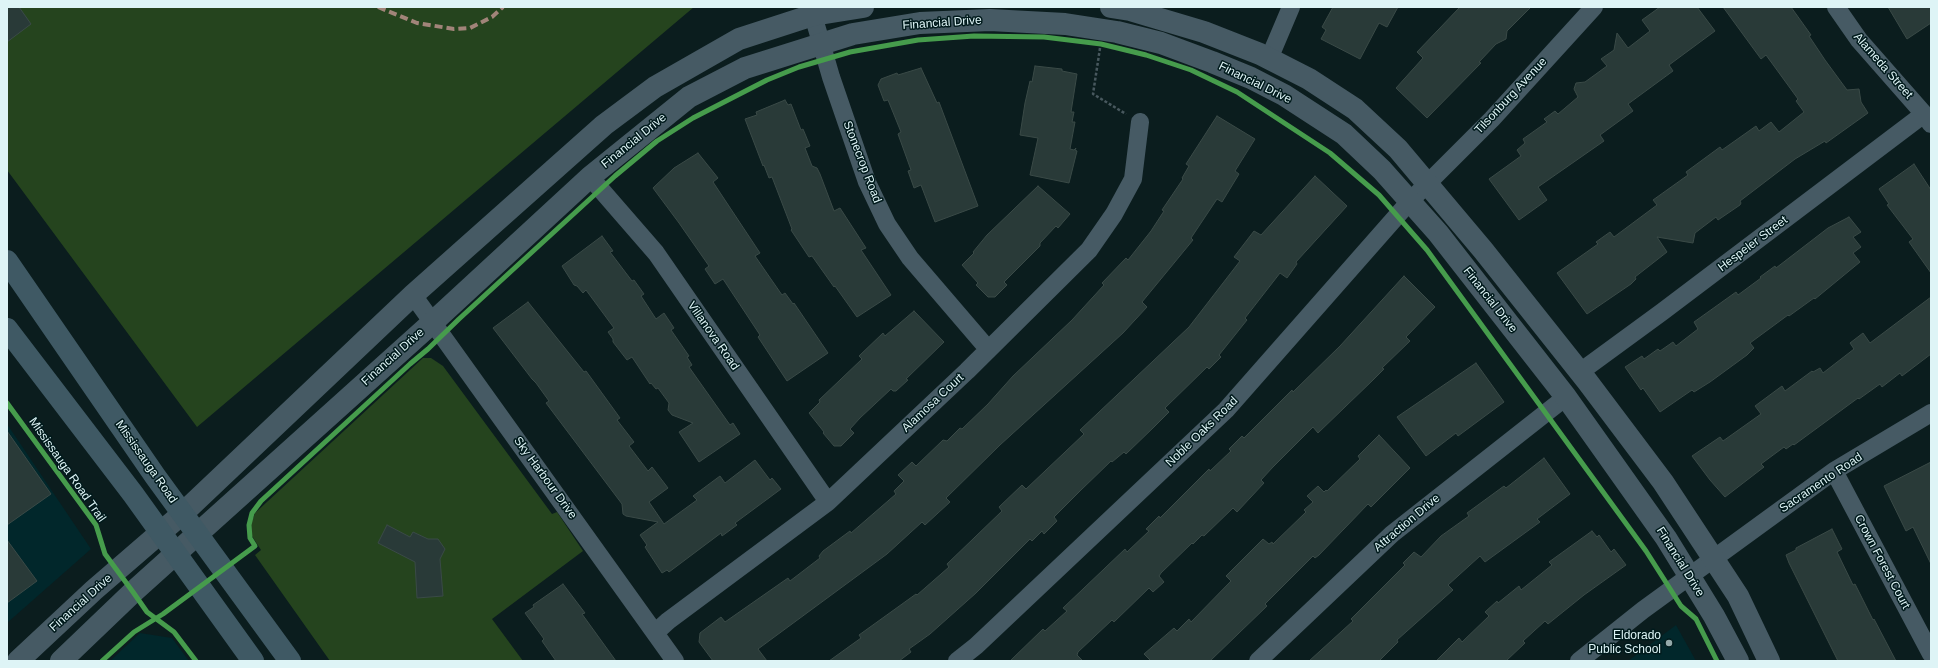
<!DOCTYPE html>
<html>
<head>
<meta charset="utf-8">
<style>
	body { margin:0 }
	#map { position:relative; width:1938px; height:668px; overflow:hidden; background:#0b1d1e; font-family:Helvetica,sans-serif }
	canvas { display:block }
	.frame { position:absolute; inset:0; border:8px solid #def4f6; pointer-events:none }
</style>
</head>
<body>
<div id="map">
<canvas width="1938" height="668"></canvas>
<div class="frame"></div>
</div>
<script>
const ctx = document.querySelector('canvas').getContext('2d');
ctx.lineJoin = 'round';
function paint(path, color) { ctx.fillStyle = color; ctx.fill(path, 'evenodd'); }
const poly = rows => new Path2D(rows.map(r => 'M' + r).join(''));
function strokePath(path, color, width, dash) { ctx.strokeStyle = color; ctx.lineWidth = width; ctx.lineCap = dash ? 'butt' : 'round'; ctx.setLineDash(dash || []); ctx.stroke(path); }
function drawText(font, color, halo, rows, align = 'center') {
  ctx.font = font + ' Helvetica,sans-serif'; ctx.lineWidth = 3; ctx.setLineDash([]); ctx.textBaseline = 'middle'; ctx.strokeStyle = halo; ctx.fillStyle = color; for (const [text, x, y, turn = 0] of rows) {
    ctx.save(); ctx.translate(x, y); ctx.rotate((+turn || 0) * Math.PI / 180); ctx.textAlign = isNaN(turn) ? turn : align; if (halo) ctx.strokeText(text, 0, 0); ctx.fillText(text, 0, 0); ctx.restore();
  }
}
paint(poly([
	[7,424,91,549,7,623],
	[1676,625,1696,661,1628,661],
	[140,633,172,638,189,661,110,661]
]), '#01272b');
paint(poly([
	[7,7,694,7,197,427,7,170],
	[423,358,431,358,443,366,552,514,557,512,583,551,492,619,523,661,330,661,255,555,261,550,252,536,250,526,255,513]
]), '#25441e');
const building = poly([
	[7,7,19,7,31,24,7,42,7,7],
	[1333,7,1398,7,1387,27,1379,23,1360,59,1321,39,1326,30,1322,27,1333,7],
	[1460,7,1531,7,1507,31,1506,39,1496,44,1479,62,1481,63,1427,118,1396,88,1423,58,1417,52,1460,7],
	[1660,7,1697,7,1715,31,1669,65,1673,71,1628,104,1633,111,1600,135,1604,141,1538,187,1547,200,1519,220,1489,179,1521,156,1517,150,1525,143,1523,139,1547,122,1544,119,1555,111,1558,114,1578,97,1574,89,1576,83,1585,82,1607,66,1601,59,1614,50,1617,33,1628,48,1650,31,1642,20,1660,7],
	[1723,7,1791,7,1811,35,1809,36,1825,60,1847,90,1859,89,1861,102,1868,113,1826,143,1825,141,1795,159,1740,201,1741,203,1740,205,1718,220,1716,217,1695,233,1693,243,1657,237,1667,252,1635,277,1636,279,1631,284,1587,314,1557,273,1598,244,1596,242,1610,232,1614,237,1657,205,1653,200,1688,175,1686,172,1720,147,1722,150,1756,126,1759,131,1771,122,1779,132,1804,112,1796,101,1798,99,1766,55,1761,59,1723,7],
	[1888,7,1931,7,1931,23,1907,39,1888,7],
	[1035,66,1062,69,1062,71,1077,74,1071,112,1074,112,1072,122,1075,122,1070,149,1074,150,1076,148,1075,150,1077,151,1069,183,1030,175,1038,138,1020,135,1025,103,1030,81,1032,82,1035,66],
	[921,68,937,103,939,102,978,206,935,222,921,185,914,188,908,171,911,170,898,134,901,132,888,100,884,101,878,85,881,79,897,73,898,75,921,68],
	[785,100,788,105,791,104,801,130,803,129,810,146,805,148,812,166,817,168,820,174,834,211,840,208,866,248,861,250,891,295,857,317,835,286,834,287,812,256,809,257,791,230,792,229,772,177,769,178,764,165,763,166,745,119,757,115,756,112,785,100],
	[1217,116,1255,139,1235,171,1239,174,1222,202,1217,199,1191,238,1193,240,1142,302,1147,307,1123,333,1000,445,946,498,950,502,925,525,922,522,887,554,758,649,767,661,713,661,699,642,700,633,721,617,725,622,788,578,790,581,820,558,819,556,823,551,850,531,851,533,896,494,894,491,904,481,898,475,912,462,916,466,943,440,947,441,960,428,962,429,988,404,1013,376,1072,320,1104,285,1102,283,1126,258,1128,260,1151,231,1164,211,1162,210,1183,179,1182,178,1189,166,1186,164,1217,116],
	[698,153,718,178,713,182,760,253,755,256,782,295,785,293,793,304,794,303,828,353,787,381,758,337,760,335,723,279,715,284,705,269,709,266,679,223,653,188,674,168,698,153],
	[1914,164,1931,190,1931,273,1909,242,1913,239,1887,205,1889,204,1879,189,1914,164],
	[1315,176,1347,206,1296,262,1297,264,1287,278,1280,273,1245,318,1247,320,1219,355,1221,357,1209,369,1207,367,1165,408,1169,412,1154,427,1126,454,1124,452,1112,462,1111,461,1080,491,1054,517,1057,521,1044,534,1042,531,1032,541,1030,539,976,593,930,634,909,649,911,652,899,661,829,661,861,638,859,635,916,594,917,595,949,567,947,564,1002,511,999,507,1022,485,1026,489,1084,434,1080,430,1189,327,1240,261,1234,257,1254,231,1261,235,1315,176],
	[1038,186,1070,214,1058,228,1056,226,1040,243,1040,246,1004,282,1007,285,995,297,988,297,976,285,978,283,962,265,974,253,973,252,987,235,1038,186],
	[1849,217,1861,232,1853,237,1861,247,1853,253,1860,262,1815,299,1814,298,1789,316,1788,315,1750,343,1754,348,1747,355,1710,382,1694,392,1692,390,1660,412,1643,388,1641,390,1625,367,1642,356,1644,359,1658,349,1660,351,1673,342,1676,346,1698,329,1694,322,1736,292,1738,295,1761,278,1760,277,1775,266,1776,268,1828,228,1849,217],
	[602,236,613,251,610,252,632,281,634,280,644,294,641,296,656,319,664,313,674,328,671,330,689,356,687,357,692,365,689,367,730,425,733,423,740,434,699,462,679,432,693,423,672,415,668,410,669,403,658,388,656,389,651,383,650,384,632,357,627,360,613,342,613,339,608,332,614,328,586,290,583,293,577,286,574,285,562,266,602,236],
	[1404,276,1435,307,1406,337,1410,341,1382,368,1384,369,1373,380,1318,433,1313,427,1273,467,1261,480,1264,483,1237,512,1233,508,1204,536,1202,535,1193,544,1192,543,1161,573,1159,576,1164,582,1153,592,1149,588,1114,622,1112,620,1078,652,1077,655,1083,661,1010,661,1043,629,1045,631,1067,611,1063,608,1125,549,1127,552,1149,531,1146,529,1159,516,1160,518,1209,469,1210,471,1231,451,1229,449,1242,436,1244,438,1292,390,1293,392,1340,346,1404,276],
	[1931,297,1931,354,1902,376,1900,373,1882,387,1880,384,1859,399,1858,398,1794,445,1793,444,1786,449,1784,447,1761,464,1764,467,1725,497,1710,480,1692,456,1720,437,1723,441,1761,414,1755,406,1782,386,1785,391,1812,371,1813,372,1820,368,1823,373,1854,349,1850,343,1863,333,1870,343,1931,297],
	[528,302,584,372,586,371,620,418,617,420,634,442,629,446,648,471,652,467,668,488,649,502,664,524,697,500,693,496,720,476,725,483,755,460,770,480,772,478,781,489,735,523,737,525,722,536,721,533,669,572,667,570,662,573,645,547,647,545,640,535,658,522,626,516,623,514,622,504,546,403,549,401,536,383,532,379,493,328,528,302],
	[914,311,944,342,906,379,908,380,896,391,893,391,891,389,860,418,850,429,854,433,841,446,834,446,823,433,824,432,809,413,820,402,819,400,862,359,859,356,883,333,885,336,914,311],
	[1476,363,1504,402,1458,436,1456,433,1426,456,1397,417,1476,363],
	[7,431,51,494,7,525,7,431],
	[1379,435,1410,468,1371,507,1368,504,1319,555,1315,558,1313,556,1265,604,1267,606,1210,661,1151,661,1144,654,1174,628,1177,631,1189,619,1191,622,1231,581,1226,576,1263,539,1269,544,1272,542,1273,544,1306,512,1304,510,1313,502,1307,496,1318,486,1324,492,1326,490,1327,491,1360,459,1358,456,1379,435],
	[1544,458,1570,494,1537,519,1540,522,1485,562,1480,556,1448,585,1453,590,1397,640,1398,642,1379,661,1309,661,1353,621,1351,619,1405,565,1403,563,1414,552,1421,557,1441,536,1469,516,1467,513,1504,486,1506,488,1544,458],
	[1931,462,1931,564,1913,527,1906,531,1884,486,1931,462],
	[387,525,410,537,413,532,428,539,438,539,445,549,440,559,443,596,417,598,415,562,378,543,387,525],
	[1832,529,1842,549,1837,552,1853,585,1855,584,1873,620,1874,619,1896,661,1838,661,1789,563,1786,555,1796,550,1796,548,1832,529],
	[1592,531,1597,537,1599,535,1611,552,1614,549,1626,565,1584,595,1548,624,1545,621,1523,641,1525,643,1506,661,1436,661,1459,638,1462,642,1489,616,1485,612,1497,601,1498,603,1519,586,1521,590,1552,565,1549,562,1592,531],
	[7,540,37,581,7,603,7,540],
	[563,584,585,613,582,614,616,661,556,661,542,641,544,639,525,613,534,607,533,605,563,584]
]);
paint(building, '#293a38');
strokePath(building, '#3a4a47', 1);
strokePath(poly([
	[1100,48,1093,94,1126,114]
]), '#48585e', 2.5, [3, 2]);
strokePath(poly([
	[1836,7,1859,40,1924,114,1931,124],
	[813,15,831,77,867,182,887,224,910,258,988,349],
	[1269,59,1291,7],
	[590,177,656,253,828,502],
	[413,295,675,661],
	[1580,372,1662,312,1924,114],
	[1834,471,1931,654],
	[656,632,668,621,828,502,967,371,1089,250,1114,214,1133,179,1140,122],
	[957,661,976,646,1226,410,1410,201,1492,119,1594,7],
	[1258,661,1392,534,1566,397],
	[1579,661,1643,610,1834,471,1931,413]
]), '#465a64', 18);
strokePath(poly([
	[1111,7,1130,10,1204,32,1260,54,1309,79,1355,109,1398,149,1483,250,1587,381,1663,482,1738,596,1769,661],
	[18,661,94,590,182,514,413,295,604,125,655,87,739,39,813,15,863,7],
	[61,661,133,592,433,322,590,177,689,97,745,68,853,34,920,23,990,20,1065,24,1117,32,1161,43,1212,62,1251,78,1284,95,1344,134,1382,170,1438,233,1566,397,1666,538,1714,616,1738,661]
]), '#465a64', 22);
strokePath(poly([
	[7,261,155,476,290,661],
	[7,329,133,494,253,661]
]), '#3f5964', 22);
strokePath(poly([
	[378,7,417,23,454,29,470,28,492,17,503,7]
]), '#a18479', 4, [8, 4]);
strokePath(poly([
	[7,403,96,525,105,554,133,592,147,612,174,632,196,661],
	[102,661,134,632,163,614,255,546,250,538,249,525,252,513,261,501,410,364,428,349,459,319,615,176,657,141,693,118,767,80,799,67,850,52,918,40,974,36,1044,37,1101,44,1146,55,1191,70,1237,92,1330,153,1379,195,1427,250,1646,551,1681,606,1696,619,1717,661]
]), '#469c4c', 5);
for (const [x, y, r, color] of [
	[1669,643,4,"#94a9aa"]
]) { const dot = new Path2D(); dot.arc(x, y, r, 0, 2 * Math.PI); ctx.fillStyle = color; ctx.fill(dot); strokePath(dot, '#001a1c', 1.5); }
drawText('12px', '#def4f6', '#001a1c', [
	["Financial Drive",942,23,-4],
	["Alameda Street",1883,66,49],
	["Financial Drive",1255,83,26],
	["Tilsonburg Avenue",1511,96,-47],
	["Financial Drive",634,141,-39],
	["Stonecrop Road",862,162,69],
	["Hespeler Street",1753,244,-37],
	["Financial Drive",1490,300,52],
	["Villanova Road",713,336,55],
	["Financial Drive",393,357,-42],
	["Alamosa Court",933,403,-43],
	["Noble Oaks Road",1202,432,-44],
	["Mississauga Road",146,462,55],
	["Mississauga Road Trail",67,470,55],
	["Sky Harbour Drive",545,478,54],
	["Sacramento Road",1821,483,-34],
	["Attraction Drive",1407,523,-40],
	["Financial Drive",1680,562,58],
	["Crown Forest Court",1882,562,62],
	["Financial Drive",81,603,-42]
]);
drawText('12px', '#def4f6', '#001a1c', [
	["Eldorado",1661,636],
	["Public School",1661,650]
], 'right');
</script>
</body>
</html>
